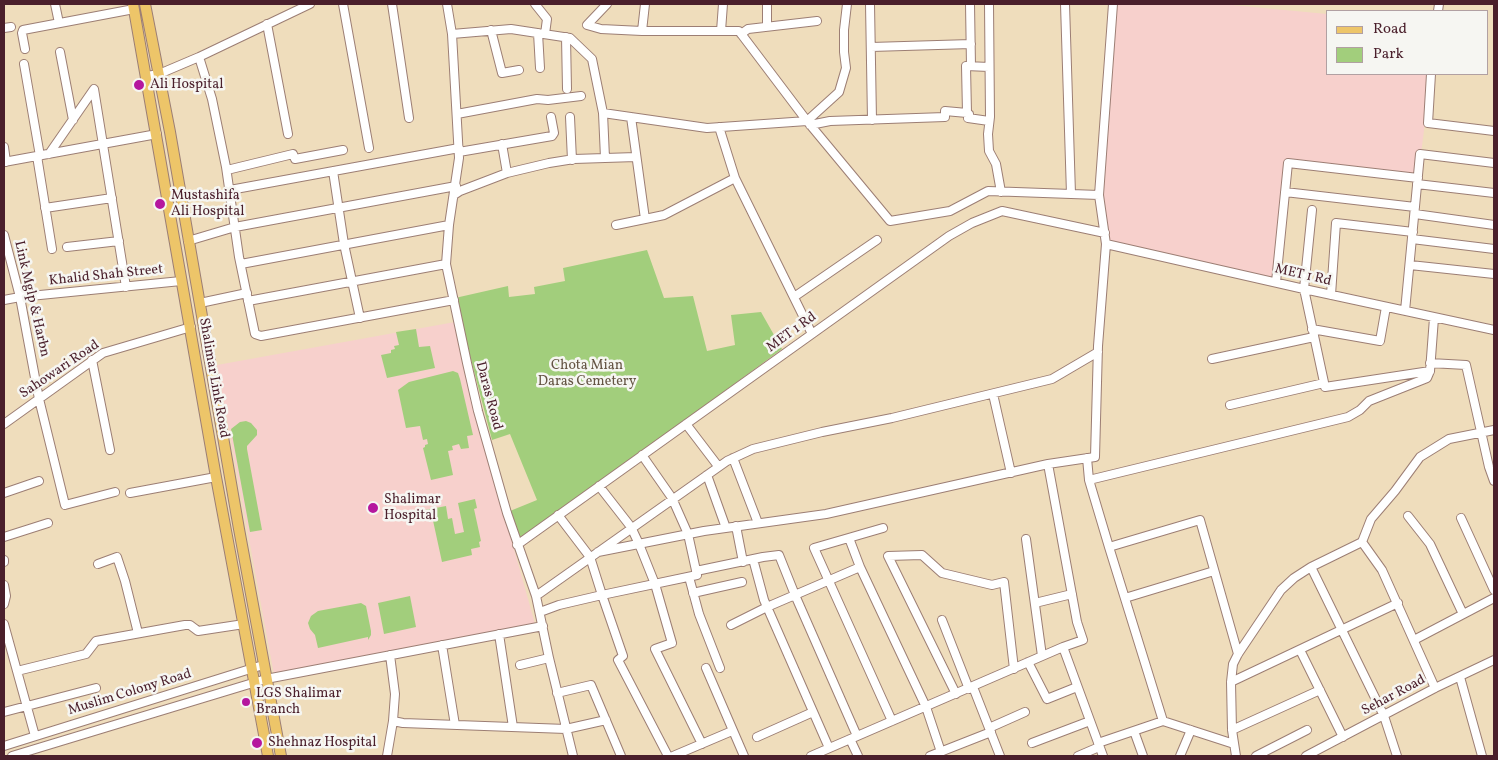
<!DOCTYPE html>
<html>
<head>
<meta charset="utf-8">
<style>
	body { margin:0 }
	#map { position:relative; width:1498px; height:760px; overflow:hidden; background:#efddbc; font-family:Vollkorn,serif }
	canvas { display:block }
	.frame { position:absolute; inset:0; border:5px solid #4a1f2b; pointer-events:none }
	.legend { position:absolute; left:1326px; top:10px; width:162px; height:65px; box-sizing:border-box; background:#f6f6f2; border:1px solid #b1a0a2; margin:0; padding:6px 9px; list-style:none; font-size:15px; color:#4a1f2b }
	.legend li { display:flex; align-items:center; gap:10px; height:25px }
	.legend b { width:25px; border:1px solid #b1a0a2 }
</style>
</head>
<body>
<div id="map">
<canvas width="1498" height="760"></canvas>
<div class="frame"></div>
<ul class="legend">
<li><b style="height:6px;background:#edc569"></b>Road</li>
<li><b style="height:14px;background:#a2ce7c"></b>Park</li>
</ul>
</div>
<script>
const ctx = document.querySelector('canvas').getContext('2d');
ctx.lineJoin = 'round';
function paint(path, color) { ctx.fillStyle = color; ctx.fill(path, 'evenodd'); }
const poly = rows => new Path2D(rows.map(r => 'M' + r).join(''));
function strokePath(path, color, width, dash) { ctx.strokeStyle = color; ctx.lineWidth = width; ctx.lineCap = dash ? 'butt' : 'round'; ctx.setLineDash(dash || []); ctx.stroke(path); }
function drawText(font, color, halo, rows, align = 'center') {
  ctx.font = font + ' Vollkorn,serif'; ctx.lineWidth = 5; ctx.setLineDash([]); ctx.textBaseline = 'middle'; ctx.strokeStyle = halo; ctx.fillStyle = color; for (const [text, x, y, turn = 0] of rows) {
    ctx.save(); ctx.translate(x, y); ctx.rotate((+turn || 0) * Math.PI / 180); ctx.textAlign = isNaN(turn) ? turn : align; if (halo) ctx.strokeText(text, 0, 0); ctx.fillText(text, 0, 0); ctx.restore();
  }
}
paint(poly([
	[1113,4,1221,4,1327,14,1327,74,1431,74,1418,178,1288,163,1276,282,1106,244,1099,195],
	[455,322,493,474,535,624,274,675,217,365]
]), '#f7d0cc');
paint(poly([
	[647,250,664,298,693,296,707,351,735,345,731,315,761,312,782,349,519,542,510,511,537,500,510,434,492,440,455,298,508,286,509,297,535,294,534,287,565,281,563,268],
	[416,329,419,347,430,346,435,368,387,378,381,355,391,353,391,350,395,349,394,346,399,345,396,332],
	[453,371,458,373,460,379,473,435,467,436,469,448,461,449,459,444,452,446,453,450,448,451,453,475,431,480,423,448,425,447,425,445,428,444,427,439,423,440,420,426,406,428,398,390,409,382],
	[246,421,251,423,257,430,257,435,247,446,247,449,262,530,250,532,231,429,240,422],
	[475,499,477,508,474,509,481,541,479,542,480,547,471,549,472,555,442,562,432,516,411,520,409,513,446,506,448,519,452,518,455,534,464,532,458,503],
	[410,596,416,627,384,634,378,603],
	[361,603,366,606,371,631,371,635,368,640,368,637,318,648,315,635,310,629,308,623,311,616,318,611]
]), '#a2ce7c');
const minor = poly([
	[55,4,59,23],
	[343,4,369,148],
	[392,4,409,118],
	[447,4,452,34,511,29,570,38,592,59,603,113,707,128,807,121,890,221,950,211,988,191,1099,195],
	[535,4,547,19,545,34],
	[607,4,587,25,601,29,642,31],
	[645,4,642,31,739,31,807,121,839,92,846,68,844,52,844,30,847,4],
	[767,4,767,25],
	[870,4,872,120],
	[970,4,971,66],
	[989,4,990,117,988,134,989,151,996,164,1001,192],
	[1065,4,1071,194],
	[1438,11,1439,4],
	[267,24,288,134],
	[4,28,11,27],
	[491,30,502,73,519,70],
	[721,31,723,4],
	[538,33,540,68],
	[452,34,459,158,449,225,446,264,467,363,478,411,507,513,536,596,549,658,573,756],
	[741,34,748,29,817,21],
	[566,37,567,89],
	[871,47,971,44],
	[25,49,22,33,23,30,134,9],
	[60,52,73,120],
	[199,57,212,99,226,167,239,257,255,334,261,336,454,300],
	[24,64,40,156],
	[1431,74,1428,123,1494,131],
	[147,76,159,74,199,57,310,4],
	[603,113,605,158],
	[967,113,966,66,989,67],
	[457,114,537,99,548,100,581,96],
	[570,117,572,160],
	[810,125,830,121,945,117,945,111,967,113,969,114,968,118,989,121],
	[719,127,735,178,812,334],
	[502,144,507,173],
	[4,147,6,162],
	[459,152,552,136,554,133,551,117],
	[49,154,94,89,126,287],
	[37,156,52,249],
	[4,162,157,134],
	[227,170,293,154,295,159,343,150],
	[333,171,344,244,360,318],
	[1417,184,1494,193],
	[230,190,459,148],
	[1285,192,1415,207],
	[454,195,460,191,507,173,549,163,574,159,636,157],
	[45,208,112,198],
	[1312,210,1304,289,1325,387,1430,371],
	[1415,214,1494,225],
	[645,219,664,215,735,178],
	[616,225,645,219,631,117],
	[4,235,20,297,39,399,65,505,115,492],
	[1412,239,1494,249],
	[188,241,235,227,456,186],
	[1106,244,1304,289,1494,330],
	[67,247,119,241],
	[241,264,449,225],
	[1410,265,1494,274],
	[1276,282,1288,163,1418,178],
	[1331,295,1336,223,1413,232],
	[794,297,877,240],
	[4,300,20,297,181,281],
	[248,301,446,264],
	[200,303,247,293],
	[1405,311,1420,154,1494,163],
	[1312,329,1380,341,1386,307],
	[1212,359,1314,337],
	[92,360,110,450],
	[1430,363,1466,365,1489,467,1494,481],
	[993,394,1011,473],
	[1230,405,1324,383],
	[4,424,103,353,191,327],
	[686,424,718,466],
	[733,458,758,523],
	[1087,458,1089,480,1109,547,1163,721],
	[707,475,726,528],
	[1089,480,1348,417,1360,410,1369,401,1427,378,1430,371,1434,318],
	[599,486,631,527,639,544,655,584,672,643,655,649,702,744],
	[4,493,39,481],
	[130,493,216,477],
	[558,515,590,557,602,595,623,656,618,660,668,756],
	[1408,516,1430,544,1463,614],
	[1461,518,1494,590],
	[736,526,743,562],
	[883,528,814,548,892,721],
	[4,537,48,523],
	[1026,539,1042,656],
	[1362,542,1382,570,1435,688],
	[517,545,949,236,972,223,1002,211,1105,233],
	[1109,547,1200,520,1238,654],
	[598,552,704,531,826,514,1048,464,1095,457,1098,346,1106,244,1099,195,1113,4],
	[753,559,764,600,829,748],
	[4,560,4,562],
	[98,564,117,557,125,581,138,633],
	[860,567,926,707,941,752],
	[1311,567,1384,716,1397,756],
	[696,571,763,557,779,555,795,595,857,736],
	[689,577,699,614,720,668],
	[4,585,6,596,4,604],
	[693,593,742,582],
	[536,596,727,461,753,449,822,432,892,418,1052,379,1098,352],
	[1125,598,1214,571],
	[1035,603,1072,594],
	[540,612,559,605,602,595,697,575,688,534,672,498,642,455],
	[942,620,969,689],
	[4,624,35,736],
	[731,625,767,607,860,567,849,538],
	[499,634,513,727],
	[1414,640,1494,598],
	[442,645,455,725],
	[1063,647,1103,756],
	[1300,650,1343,737],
	[390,655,395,694,393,721],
	[1028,662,1047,699,1077,687],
	[520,665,549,658],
	[706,668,744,756],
	[17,671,86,654,96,641,185,625,190,625,198,631,244,624],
	[1460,677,1482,756],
	[1231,682,1398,603],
	[973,687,1000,756],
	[557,693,591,685,621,756],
	[956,694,888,556,922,555,942,573,992,585,1004,582,1014,669],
	[4,712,96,688],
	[989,728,1025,712],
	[1232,730,1320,690],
	[1134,731,1143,756],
	[757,737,813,712],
	[850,739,858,756],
	[1032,743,1090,721],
	[1098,743,1163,721,1234,744],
	[4,746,263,665],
	[12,756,266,679,543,626],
	[387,756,393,721,403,723,566,729,606,720],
	[673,756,732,731],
	[811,756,1063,647,1083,640,1077,622,1048,464],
	[930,756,991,732],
	[1078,756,1099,747],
	[1180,756,1191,730],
	[1236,756,1232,730,1231,682,1233,664,1238,654,1281,590,1294,578,1311,567,1362,542,1371,519,1395,491,1420,457,1449,439,1494,430],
	[1256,756,1307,730],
	[1306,756,1435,688,1494,660]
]);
const major = poly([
	[133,4,216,477,268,756],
	[145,4,170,132,239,529,281,756]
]);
strokePath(minor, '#9c7e74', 10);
strokePath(major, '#9c7e74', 12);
strokePath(minor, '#fff', 8);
strokePath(major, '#edc569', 10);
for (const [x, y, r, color] of [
	[139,85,6,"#b5179e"],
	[160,204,6,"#b5179e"],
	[373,508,6,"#b5179e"],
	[246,702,5,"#b5179e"],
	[257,743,6,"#b5179e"]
]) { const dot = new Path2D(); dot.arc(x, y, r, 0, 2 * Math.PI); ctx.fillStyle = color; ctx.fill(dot); strokePath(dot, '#f6f6f2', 2); }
drawText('14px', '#4a1f2b', '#f6f6f2', [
	["Ali Hospital",150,85],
	["Mustashifa",171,196],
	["Ali Hospital",171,212],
	["Shalimar",384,500],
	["Hospital",384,516],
	["LGS Shalimar",256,694],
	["Branch",256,710],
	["Shehnaz Hospital",268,743]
], 'left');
drawText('14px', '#4a1f2b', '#f6f6f2', [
	["Khalid Shah Street",106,276,-6],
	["MET 1 Rd",1303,276,13],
	["Link Mglp & Harbn",31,299,77],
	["MET 1 Rd",792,333,-36],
	["Sahowari Road",60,370,-34],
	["Shalimar Link Road",213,378,80],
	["Daras Road",488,396,75],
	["Muslim Colony Road",130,693,-17],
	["Sehar Road",1394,696,-28]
]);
drawText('14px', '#645443', '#f6f6f2', [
	["Chota Mian",587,366],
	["Daras Cemetery",587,382]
]);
</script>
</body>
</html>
